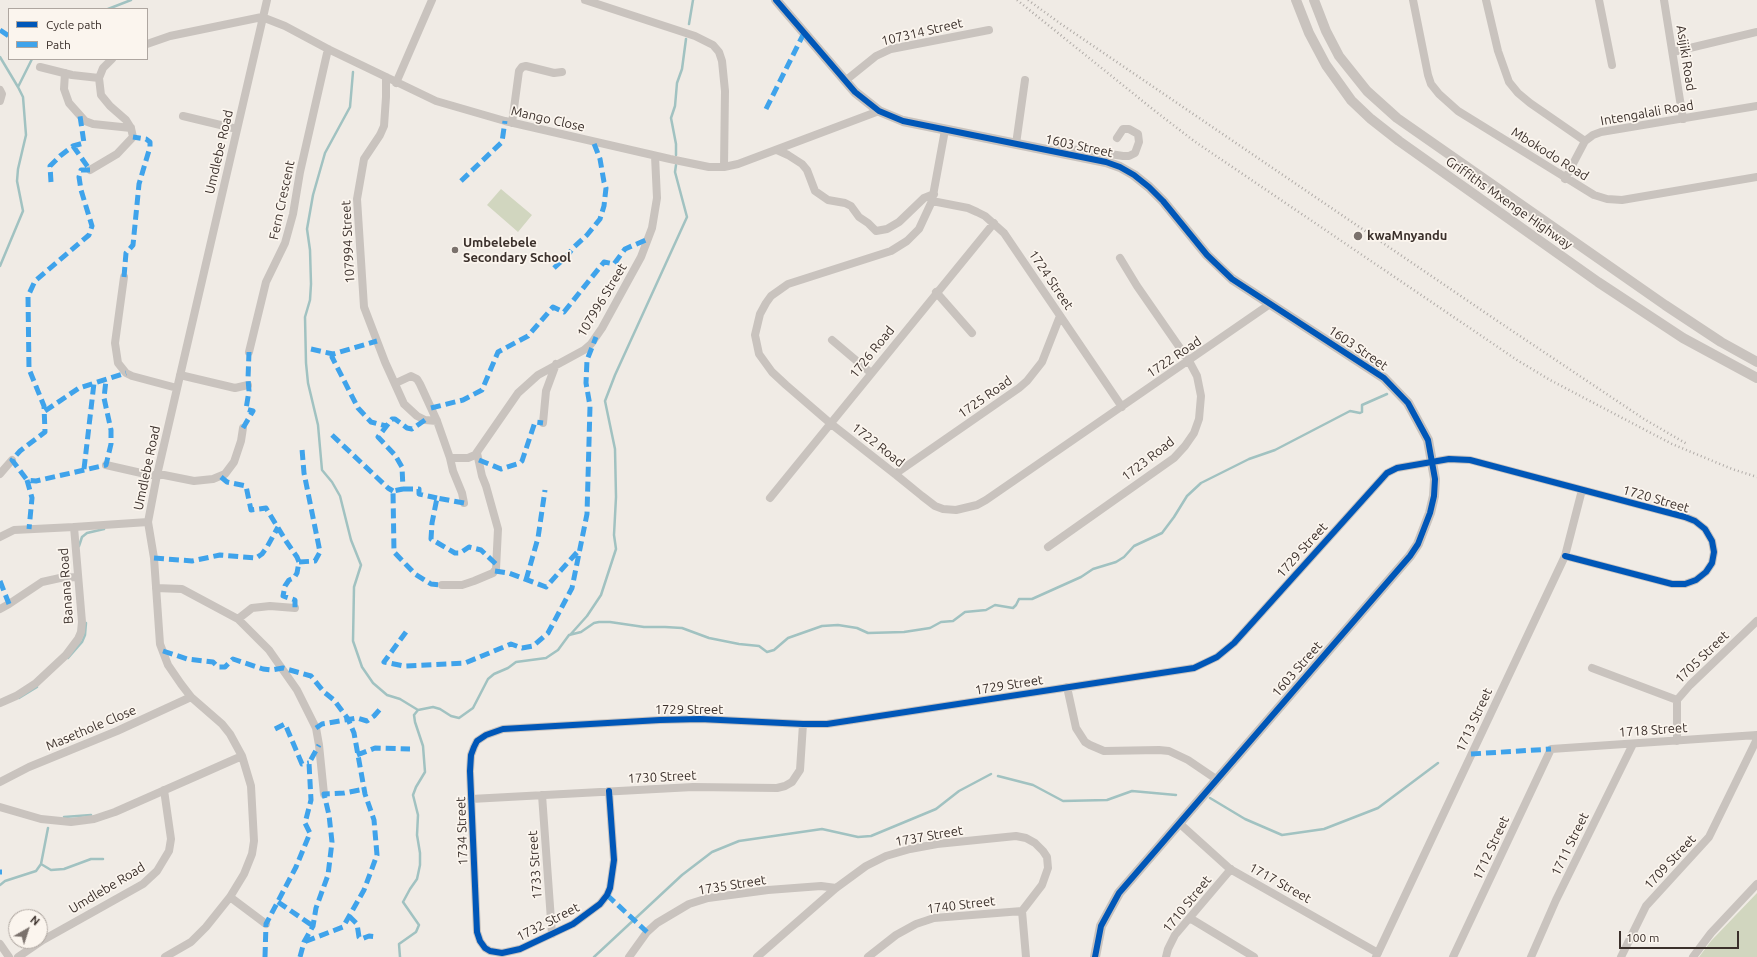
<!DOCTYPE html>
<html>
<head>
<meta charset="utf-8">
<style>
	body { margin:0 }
	#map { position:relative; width:1757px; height:957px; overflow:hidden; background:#f0ebe5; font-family:Ubuntu,sans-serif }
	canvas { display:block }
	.legend { position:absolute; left:8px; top:8px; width:140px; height:52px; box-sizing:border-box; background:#fbf5ee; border:1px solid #aea6a0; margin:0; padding:5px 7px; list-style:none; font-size:12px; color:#3b302b }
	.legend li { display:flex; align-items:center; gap:8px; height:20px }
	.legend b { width:20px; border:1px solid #aea6a0 }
	.north { position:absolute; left:8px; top:909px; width:40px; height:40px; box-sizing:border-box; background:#fbf5ee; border:1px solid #aea6a0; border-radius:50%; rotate:39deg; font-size:11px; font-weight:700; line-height:16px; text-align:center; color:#3b302b }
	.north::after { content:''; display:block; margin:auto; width:14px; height:18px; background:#7a716c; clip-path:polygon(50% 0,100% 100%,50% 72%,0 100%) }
	.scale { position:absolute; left:1619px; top:931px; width:120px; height:18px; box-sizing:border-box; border:2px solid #3b302b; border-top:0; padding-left:5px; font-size:12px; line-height:14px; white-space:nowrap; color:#3b302b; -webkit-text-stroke:3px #fbf5ee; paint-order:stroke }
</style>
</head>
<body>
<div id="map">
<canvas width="1757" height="957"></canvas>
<ul class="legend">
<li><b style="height:5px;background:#0057b8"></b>Cycle path</li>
<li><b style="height:5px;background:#3fa3eb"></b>Path</li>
</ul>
<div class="north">N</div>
<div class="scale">100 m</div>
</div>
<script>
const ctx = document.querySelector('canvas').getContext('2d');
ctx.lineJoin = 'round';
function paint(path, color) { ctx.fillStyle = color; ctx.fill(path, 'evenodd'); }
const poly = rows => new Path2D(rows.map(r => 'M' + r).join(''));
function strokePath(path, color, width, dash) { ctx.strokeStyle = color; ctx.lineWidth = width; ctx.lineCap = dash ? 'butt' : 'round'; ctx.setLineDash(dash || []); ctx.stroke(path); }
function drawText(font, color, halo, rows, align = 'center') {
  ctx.font = font + ' Ubuntu,sans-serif'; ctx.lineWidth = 3.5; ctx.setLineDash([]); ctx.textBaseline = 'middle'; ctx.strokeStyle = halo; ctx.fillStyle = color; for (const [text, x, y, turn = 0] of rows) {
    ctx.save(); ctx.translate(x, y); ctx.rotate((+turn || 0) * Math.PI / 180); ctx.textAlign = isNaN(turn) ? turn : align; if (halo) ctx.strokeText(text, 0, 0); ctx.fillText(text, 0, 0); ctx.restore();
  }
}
paint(poly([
	[501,189,532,215,518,232,487,205],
	[1757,893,1757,957,1699,957,1711,941]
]), '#d1d6bf');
strokePath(poly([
	[108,9,131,0],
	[689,24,693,0],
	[0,57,18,87],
	[353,72,350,107,325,153,313,195,307,229,310,250,311,284,310,300,305,317,306,363,308,383,318,425,322,470,332,482,340,496,351,540,361,565,354,587,353,641,362,667,373,683,387,695,400,699,418,710],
	[676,155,676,144,671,118,675,106,677,83,682,69,686,39],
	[0,266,23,211,17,181,18,169,26,135,23,97,18,87,32,59],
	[79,546,82,537,87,533,104,529],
	[570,635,587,616,601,595,616,549,614,535,616,497,615,449,605,401,615,375,687,217,675,172,676,165],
	[68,658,82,642,85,635,86,623],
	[19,698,37,687],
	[998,776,1033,785,1063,801,1107,800,1132,791,1176,795],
	[1210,798,1245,819,1282,835,1324,829,1378,808,1438,763],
	[64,817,91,815],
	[41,864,51,870,64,869,91,859,103,859],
	[0,885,5,881,36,871,41,864,48,828],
	[400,957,399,944,416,932,419,925,403,902,410,889,417,879,420,865,420,853,417,835,418,815,413,795,416,787,425,772,423,746,415,722,414,715,418,710,433,707,440,709,451,716,459,718,473,708,488,679,494,674,508,668,516,662,546,658,558,650,569,635,581,632,594,623,599,622,610,622,644,627,665,627,682,628,709,638,739,644,759,646,767,652,774,650,788,638,822,626,838,625,857,628,868,633,904,632,930,628,941,622,953,621,965,612,986,610,995,605,1013,608,1016,605,1019,599,1032,599,1081,577,1093,569,1116,562,1124,557,1134,546,1162,533,1174,517,1187,496,1201,483,1249,459,1275,450,1350,411,1360,413,1362,412,1362,405,1387,394],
	[594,957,682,875,712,852,739,841,822,829,858,837,871,836,936,809,959,791,991,774]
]), '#a1c2c1', 2.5);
strokePath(poly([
	[585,0,695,36,713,45,719,52,722,61,725,91,724,167],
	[1413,0,1428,75,1431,84,1439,94,1458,111,1594,195,1607,199,1622,200,1757,177],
	[1486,0,1498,51,1509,82,1518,93,1530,103,1585,141],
	[1599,0,1612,65],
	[1664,0,1683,119],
	[147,44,170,36,262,17,285,26,328,49,436,101,505,121,670,159,709,167,724,167,738,164,879,111],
	[1673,52,1757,32],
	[40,67,72,75,99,78],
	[65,73,64,89,69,103,85,121,93,124,131,128],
	[386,77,386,97,384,126,380,135,364,159,357,199,364,307,385,362,404,404,417,416,425,420,437,421],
	[845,81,876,56,891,49,989,30],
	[396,83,432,0],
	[0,90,2,94,0,101],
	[183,116,237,129],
	[512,123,519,71,522,67,526,66,554,73,562,72],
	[945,130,932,201,919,229,907,241,891,251,788,284,771,296,766,303,760,314,755,335,759,354,772,372,786,385,830,423,895,474,922,496,935,506,943,509,956,510,977,505,986,500,1270,304],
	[1016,144,1025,80],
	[1056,149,1084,150,1123,156,1129,156,1135,153,1139,142,1138,134,1129,129,1123,129,1117,138],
	[777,150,788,155,802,164,807,170,815,191,828,200,845,203,851,206,859,217,868,223,876,231,887,229,899,222,924,198,934,194],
	[90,170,117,154,133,137,131,128,126,120,110,106,101,95,99,78,103,68,112,59],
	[1565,179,1585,141,1593,135,1601,132,1757,106],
	[932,201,968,208,977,212,985,216,1004,233,1122,407],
	[124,277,115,343,118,363,126,373,132,376,177,388],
	[936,292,972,333],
	[832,340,871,373],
	[249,352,266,282,285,243,293,214,300,172,328,49],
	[180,375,235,388,248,385],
	[396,383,411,376,417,379,420,384,437,421,450,458,453,471,462,493,464,503],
	[543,423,546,391,556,364],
	[450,458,468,458,475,455,518,393,538,375,584,350,591,344,602,328,641,257,652,228,657,198,655,156],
	[106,465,150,475,164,475,194,481,213,479,225,474,234,462,241,441,243,428],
	[0,474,12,460],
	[895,474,1019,388,1027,381,1042,362,1060,316],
	[770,498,994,223],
	[0,537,14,530,74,527],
	[1048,547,1174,458,1185,446,1194,433,1199,419,1201,396,1197,376,1189,361,1137,286,1120,258],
	[442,585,462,585,474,581,493,573,496,569,498,529,486,486,482,476,477,453],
	[156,588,182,589,238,619,269,650,297,690,316,728,319,745,324,794],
	[0,609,9,604,42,582,60,578,78,577],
	[238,619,252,608,270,606,295,608],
	[1592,668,1677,700],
	[1067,687,1076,728,1085,742,1090,745,1104,751,1159,750,1169,751,1188,760,1216,779],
	[0,703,16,696,36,683,66,655,78,639,81,632,82,622,74,527,148,522],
	[1677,741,1677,700,1690,685,1757,621],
	[0,782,29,767,117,731,191,697],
	[609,791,614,860,610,888,607,895,600,904,573,924,520,949,502,953,490,951,485,948,480,941,477,932,470,771,471,755,474,747,477,741,486,735,503,729,660,720,700,719,803,724,827,724,1194,668,1217,657,1234,643,1387,473,1397,468,1449,459,1470,460,1685,517,1695,521,1705,529,1712,541,1714,552,1712,563,1706,572,1696,580,1685,584,1672,584,1565,556],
	[542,795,552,934],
	[471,799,693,787,777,788,785,786,792,782,800,770,803,724],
	[0,807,41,819,71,822,94,819,115,812,242,756],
	[1179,823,1230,869,1378,953],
	[230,897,266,924],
	[1022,911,1026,957],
	[1189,919,1193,920,1254,957],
	[0,944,9,957],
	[18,957,43,940,143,884,157,871,169,851,171,839,164,790],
	[165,957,191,942,206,927,230,897,244,874,252,854,254,841,251,786,242,756,230,734,222,724,191,697,181,684,168,665,160,644,154,558,148,522,157,475,267,0],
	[629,957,647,932,657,923,689,904,708,898,768,890,821,886,836,888],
	[757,957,836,888,866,866,886,856,910,849,937,844,1016,836,1026,838,1035,843,1043,851,1047,857,1048,868,1042,885,1022,911],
	[868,957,896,935,916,924,934,918,1022,911],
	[1166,957,1168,949,1175,935,1231,869],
	[1376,957,1565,556,1582,490],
	[1453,957,1551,749,1757,735],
	[1531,957,1556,900,1633,744],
	[1621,957,1646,906,1709,837,1757,739],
	[1693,957,1711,933,1757,884]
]), '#c9c3be', 8);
strokePath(poly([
	[776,0,855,92,879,111,903,121,1106,162,1120,167,1134,175,1149,187,1163,201,1207,255,1232,279,1384,378,1408,403,1428,440,1435,479,1434,496,1430,513,1418,544,1410,556,1119,893,1101,926,1095,957],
	[1296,0,1309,33,1326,65,1351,100,1371,119,1399,141,1598,282,1683,338,1757,378],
	[1314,0,1326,31,1339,56,1367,91,1397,118,1665,305,1721,342,1757,362]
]), '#c9c3be', 10);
strokePath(poly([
	[1017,0,1155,111,1194,141,1517,360,1550,380,1672,444,1732,469,1757,477],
	[1028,0,1061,24,1499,322,1644,419,1687,444]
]), '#b1aca8', 2.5, [1, 3]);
strokePath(poly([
	[0,30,9,36],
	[766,109,804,33],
	[73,146,90,170],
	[90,170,81,170,79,177,81,190,92,226,89,235,35,281,28,296,29,369,44,406,45,432,20,451,12,460,27,480,36,481,106,465,111,444,111,430,104,398,106,380],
	[461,181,502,142,505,121],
	[51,182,50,166,60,156,73,146,84,143,80,116],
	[554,268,567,256,573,248,587,235,600,219,604,206,606,188,604,182,600,159,593,141],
	[124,277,126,253,133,245,139,184,150,147,150,142,146,139,133,137],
	[311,349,333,354,377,341],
	[333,354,332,357,358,408,371,422,386,426],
	[431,408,463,400,482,390,498,352,528,336,553,307,564,312,604,262,614,264,625,249,648,239],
	[45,411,79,388,126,373],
	[425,420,412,429,407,428,395,419,392,419,378,437,395,455,402,467,403,489,393,491,394,552,415,574,431,584,442,585],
	[243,428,253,411,246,409,249,391,248,379,249,352],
	[332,435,388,488,393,491],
	[479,460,501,469,520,463,522,461,535,422,543,423],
	[84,469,94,383],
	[221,477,227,482,246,486,251,510,266,508,286,541,297,557,299,562,297,573,294,578,289,580,285,586,283,596,295,600,295,608],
	[27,480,32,498,29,529],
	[403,489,419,489,419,494,437,498],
	[464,503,437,498,432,523,431,539,455,553,460,553,469,547,481,550,497,565],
	[154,558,192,561,220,555,256,558,262,554,267,547,278,527],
	[299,562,315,561,320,552,304,473,302,449],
	[495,571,509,573,546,587,580,549],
	[526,580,538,538,545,490],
	[0,581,9,604],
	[406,632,384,662,404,666,465,663,511,644,522,648,533,646,548,633,572,588,587,514,590,406,586,383,587,360,596,337],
	[163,651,187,659,213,662,218,667,225,667,233,659,263,669,272,670,283,668,311,676,324,692,334,700,348,719,354,733,365,794,374,820,377,855,364,890,343,927,304,942],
	[316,728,322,724,357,718,367,721,374,716,381,708],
	[275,729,285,724,302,764,309,763],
	[1471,754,1551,749],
	[357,755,375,748,410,749],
	[0,872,2,872],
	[607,895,647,932],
	[278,902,313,926],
	[349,916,357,924,359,937,361,939,369,936,378,937],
	[265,957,266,924,296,867,310,833,305,823,311,800,309,763,319,745],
	[300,957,304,942,313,926,316,908,328,875,332,842,329,815,324,794,344,793,365,789]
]), '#3fa3eb', 5, [10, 5]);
strokePath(poly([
	[776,0,855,92,879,111,903,121,1106,162,1120,167,1134,175,1149,187,1163,201,1207,255,1232,279,1384,378,1408,403,1428,440,1435,479,1434,496,1430,513,1418,544,1410,556,1119,893,1101,926,1095,957],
	[609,791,614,860,610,888,607,895,600,904,573,924,520,949,502,953,490,951,485,948,480,941,477,932,470,771,471,755,474,747,477,741,486,735,503,729,660,720,700,719,803,724,827,724,1194,668,1217,657,1234,643,1387,473,1397,468,1449,459,1470,460,1685,517,1695,521,1705,529,1712,541,1714,552,1712,563,1706,572,1696,580,1685,584,1672,584,1565,556]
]), '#0057b8', 6);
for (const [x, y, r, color] of [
	[1358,236,5,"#7a716c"],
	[455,250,4,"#7a716c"]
]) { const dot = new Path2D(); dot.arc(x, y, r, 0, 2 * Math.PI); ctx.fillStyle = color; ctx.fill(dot); strokePath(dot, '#fbf5ee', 1.5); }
drawText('13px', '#3b302b', '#fbf5ee', [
	["107314 Street",922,32,-13],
	["Asijiki Road",1686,58,81],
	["Intengalali Road",1647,113,-10],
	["Mango Close",548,119,13],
	["1603 Street",1079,146,12],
	["Umdlebe Road",219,152,-77],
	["Mbokodo Road",1550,154,32],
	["Fern Crescent",282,200,-78],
	["Griffiths Mxenge Highway",1509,203,35],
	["107994 Street",348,242,-93],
	["1724 Street",1051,280,56],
	["107996 Street",602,300,-59],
	["1603 Street",1358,348,34],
	["1726 Road",872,352,-51],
	["1722 Road",1174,357,-34],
	["1725 Road",985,397,-35],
	["1722 Road",878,445,38],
	["1723 Road",1148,459,-38],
	["Umdlebe Road",147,468,-78],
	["1720 Street",1656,499,16],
	["1729 Street",1302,550,-48],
	["Banana Road",66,586,-94],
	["1705 Street",1702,657,-44],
	["1603 Street",1297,669,-49],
	["1729 Street",1009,685,-9],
	["1729 Street",689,710],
	["1713 Street",1474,720,-65],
	["Masethole Close",91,728,-23],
	["1718 Street",1653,730,-4],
	["1730 Street",662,777,-3],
	["1734 Street",462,831,-92],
	["1737 Street",929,836,-10],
	["1711 Street",1570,844,-64],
	["1712 Street",1491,848,-65],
	["1709 Street",1670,862,-47],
	["1733 Street",535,865,-94],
	["1717 Street",1280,883,29],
	["1735 Street",732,885,-9],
	["Umdlebe Road",107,888,-31],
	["1710 Street",1187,904,-51],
	["1740 Street",961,905,-7],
	["1732 Street",548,922,-27]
]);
drawText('bold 13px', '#3b302b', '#fbf5ee', [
	["kwaMnyandu",1367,236],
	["Umbelebele",463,243],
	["Secondary School",463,258]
], 'left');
</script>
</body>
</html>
